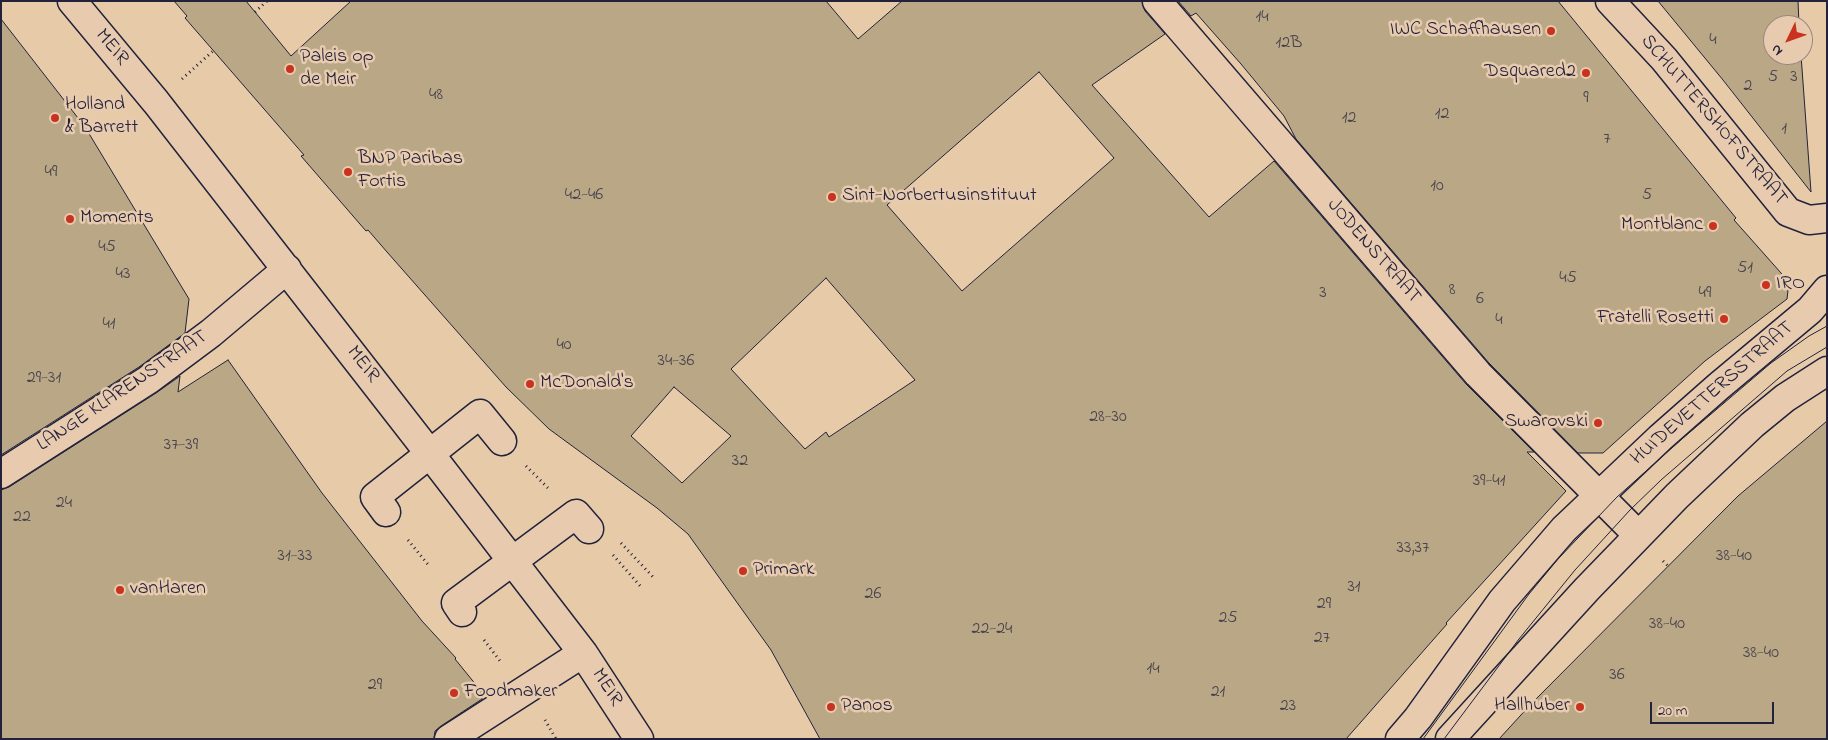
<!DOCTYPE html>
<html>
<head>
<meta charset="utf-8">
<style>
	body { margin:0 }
	#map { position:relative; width:1828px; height:740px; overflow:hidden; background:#e7cba9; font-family:"Indie Flower",sans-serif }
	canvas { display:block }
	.frame { position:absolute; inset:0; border:2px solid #22223b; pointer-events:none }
	.north { position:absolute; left:1763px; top:15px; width:50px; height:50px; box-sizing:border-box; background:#e8cbaf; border:1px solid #998781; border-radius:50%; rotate:228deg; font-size:14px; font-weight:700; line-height:20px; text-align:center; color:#22223b }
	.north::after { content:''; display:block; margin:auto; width:18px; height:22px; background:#c8321e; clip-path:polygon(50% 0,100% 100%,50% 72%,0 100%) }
	.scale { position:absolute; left:1650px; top:702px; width:124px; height:22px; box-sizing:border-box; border:2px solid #22223b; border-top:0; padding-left:6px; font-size:15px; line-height:18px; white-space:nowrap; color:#22223b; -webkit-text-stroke:4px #e8cbaf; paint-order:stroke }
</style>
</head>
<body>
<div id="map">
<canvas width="1828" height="740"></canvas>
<div class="frame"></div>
<div class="north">N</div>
<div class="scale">20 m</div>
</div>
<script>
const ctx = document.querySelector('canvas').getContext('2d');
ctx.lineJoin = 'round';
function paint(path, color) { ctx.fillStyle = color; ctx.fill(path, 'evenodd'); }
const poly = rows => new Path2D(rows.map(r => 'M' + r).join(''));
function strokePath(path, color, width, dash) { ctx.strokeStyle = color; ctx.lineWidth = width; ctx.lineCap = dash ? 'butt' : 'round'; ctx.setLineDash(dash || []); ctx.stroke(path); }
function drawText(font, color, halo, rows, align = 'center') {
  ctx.font = font + ' "Indie Flower",sans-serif'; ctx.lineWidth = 5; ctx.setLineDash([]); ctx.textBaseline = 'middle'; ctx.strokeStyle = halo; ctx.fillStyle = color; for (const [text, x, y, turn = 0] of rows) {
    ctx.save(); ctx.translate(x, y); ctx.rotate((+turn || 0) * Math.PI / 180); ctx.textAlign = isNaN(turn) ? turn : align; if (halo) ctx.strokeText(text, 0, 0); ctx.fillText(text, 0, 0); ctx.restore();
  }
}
const building = poly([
	[174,1,246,1,291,56,351,1,826,1,858,39,902,1,1142,1,1145,11,1165,34,1092,85,1209,217,1274,161,1466,384,1534,452,1527,452,1566,491,1446,623,1447,624,1346,739,820,739,771,650,688,534,657,508,549,429,506,387,387,252,368,230,366,231,301,156,304,155,185,18,187,16,174,1],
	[1039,72,1114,158,962,291,887,205,1039,72],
	[826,278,915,380,829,437,826,432,805,449,731,369,826,278],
	[674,387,731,436,682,483,631,436,674,387],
	[1178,1,1558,1,1736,218,1734,220,1789,282,1787,299,1705,361,1603,453,1578,453,1489,363,1296,139,1284,116,1241,64,1196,13,1191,16,1178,1],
	[1658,1,1798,1,1799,25,1773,25,1773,55,1801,55,1811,192,1723,80,1658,1],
	[1,19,85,127,189,299,185,333,139,367,1,455,1,19],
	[228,360,322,493,422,621,456,658,455,659,481,691,482,699,441,726,435,731,434,739,1,739,1,490,9,487,156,393,180,376,178,392,228,360],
	[1827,421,1827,739,1499,739,1531,704,1738,496,1827,421]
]);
paint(building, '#b9a785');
strokePath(building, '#22223b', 1);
const minor = poly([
	[72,1,156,102,430,454,583,653,639,739],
	[1157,1,1478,374,1638,535],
	[1610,1,1664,59,1788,212,1809,220,1827,218],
	[1,474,148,380,211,333,287,269],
	[386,512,375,497,480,414,502,441],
	[462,612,456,603,576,514,589,529],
	[449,739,583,653],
	[1400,739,1418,718,1502,601,1564,529,1660,438,1719,386,1810,310,1827,290],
	[1450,739,1587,589,1677,496,1752,425,1785,398,1827,371]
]);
strokePath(minor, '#22223b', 31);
strokePath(poly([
	[255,12,267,1],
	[182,79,213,51],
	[526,466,550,490],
	[408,540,430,567],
	[621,543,655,579],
	[613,555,641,587],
	[1663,561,1668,566],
	[484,640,500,661],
	[545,720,556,739]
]), '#22223b', 3, [1, 4]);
strokePath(minor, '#e8cbaf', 28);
strokePath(poly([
	[1423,739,1529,594,1558,559,1617,497,1683,438,1771,363,1809,336,1827,326],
	[1444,739,1519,639,1575,570,1630,510,1661,480,1787,371,1827,347]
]), '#22223b', 1);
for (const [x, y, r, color] of [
	[1551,31,5,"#c8321e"],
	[290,69,5,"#c8321e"],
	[1586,73,5,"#c8321e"],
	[55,118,5,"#c8321e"],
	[348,172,5,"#c8321e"],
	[832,197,5,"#c8321e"],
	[70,219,5,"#c8321e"],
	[1713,226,5,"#c8321e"],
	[1766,285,5,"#c8321e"],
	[1724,319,5,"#c8321e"],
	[530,384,5,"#c8321e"],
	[1598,423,5,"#c8321e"],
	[743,571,5,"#c8321e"],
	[120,590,5,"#c8321e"],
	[454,693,5,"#c8321e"],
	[831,707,5,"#c8321e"],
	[1580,707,5,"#c8321e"]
]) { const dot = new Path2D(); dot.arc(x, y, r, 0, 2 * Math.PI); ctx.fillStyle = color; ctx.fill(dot); strokePath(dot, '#e8cbaf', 2); }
drawText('18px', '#48434e', null, [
	["14",1262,18],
	["4",1713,41],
	["12B",1289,44],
	["5",1773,78],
	["3",1794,78],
	["2",1748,87],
	["48",436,96],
	["9",1586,99],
	["12",1442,115],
	["12",1349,119],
	["1",1784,130],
	["7",1607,140],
	["49",51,173],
	["10",1437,187],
	["42-46",584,196],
	["5",1647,196],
	["45",107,248],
	["51",1745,269],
	["43",123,275],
	["45",1568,279],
	["8",1452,291],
	["3",1323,294],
	["49",1705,294],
	["6",1480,300],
	["4",1499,321],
	["41",109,325],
	["40",564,346],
	["34-36",676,362],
	["29-31",44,379],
	["28-30",1108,418],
	["37-39",181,446],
	["32",740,462],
	["39-41",1489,482],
	["24",64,504],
	["22",22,518],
	["33,37",1413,549],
	["31-33",295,557],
	["38-40",1734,557],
	["31",1354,588],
	["26",873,595],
	["29",1324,605],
	["25",1228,619],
	["38-40",1667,625],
	["22-24",992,630],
	["27",1322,639],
	["38-40",1761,654],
	["14",1153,670],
	["36",1617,676],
	["29",375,686],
	["21",1218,693],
	["23",1288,707]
]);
drawText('20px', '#22223b', '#e8cbaf', [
	["IWC Schaffhausen",1541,31,"right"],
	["Paleis op",300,58],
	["de Meir",300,81],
	["Dsquared2",1576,73,"right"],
	["Holland",65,106],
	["& Barrett",65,129],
	["BNP Paribas",358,160],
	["Fortis",358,183],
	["Sint-Norbertusinstituut",842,197],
	["Moments",80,219],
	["Montblanc",1703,226,"right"],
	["IRO",1776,285],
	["Fratelli Rosetti",1714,319,"right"],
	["McDonald's",540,384],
	["Swarovski",1588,423,"right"],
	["Primark",753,571],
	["vanHaren",130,590],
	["Foodmaker",464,693],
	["Panos",841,707],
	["Hallhuber",1570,707,"right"]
], 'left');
drawText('20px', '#22223b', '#e8cbaf', [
	["MEIR",111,48,50],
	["SCHUTTERSHOFSTRAAT",1713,121,50],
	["JODENSTRAAT",1373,252,49],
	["MEIR",362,365,52],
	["LANGE KLARENSTRAAT",123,392,-34],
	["HUIDEVETTERSSTRAAT",1713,394,-41],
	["MEIR",606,688,57]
]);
</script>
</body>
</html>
